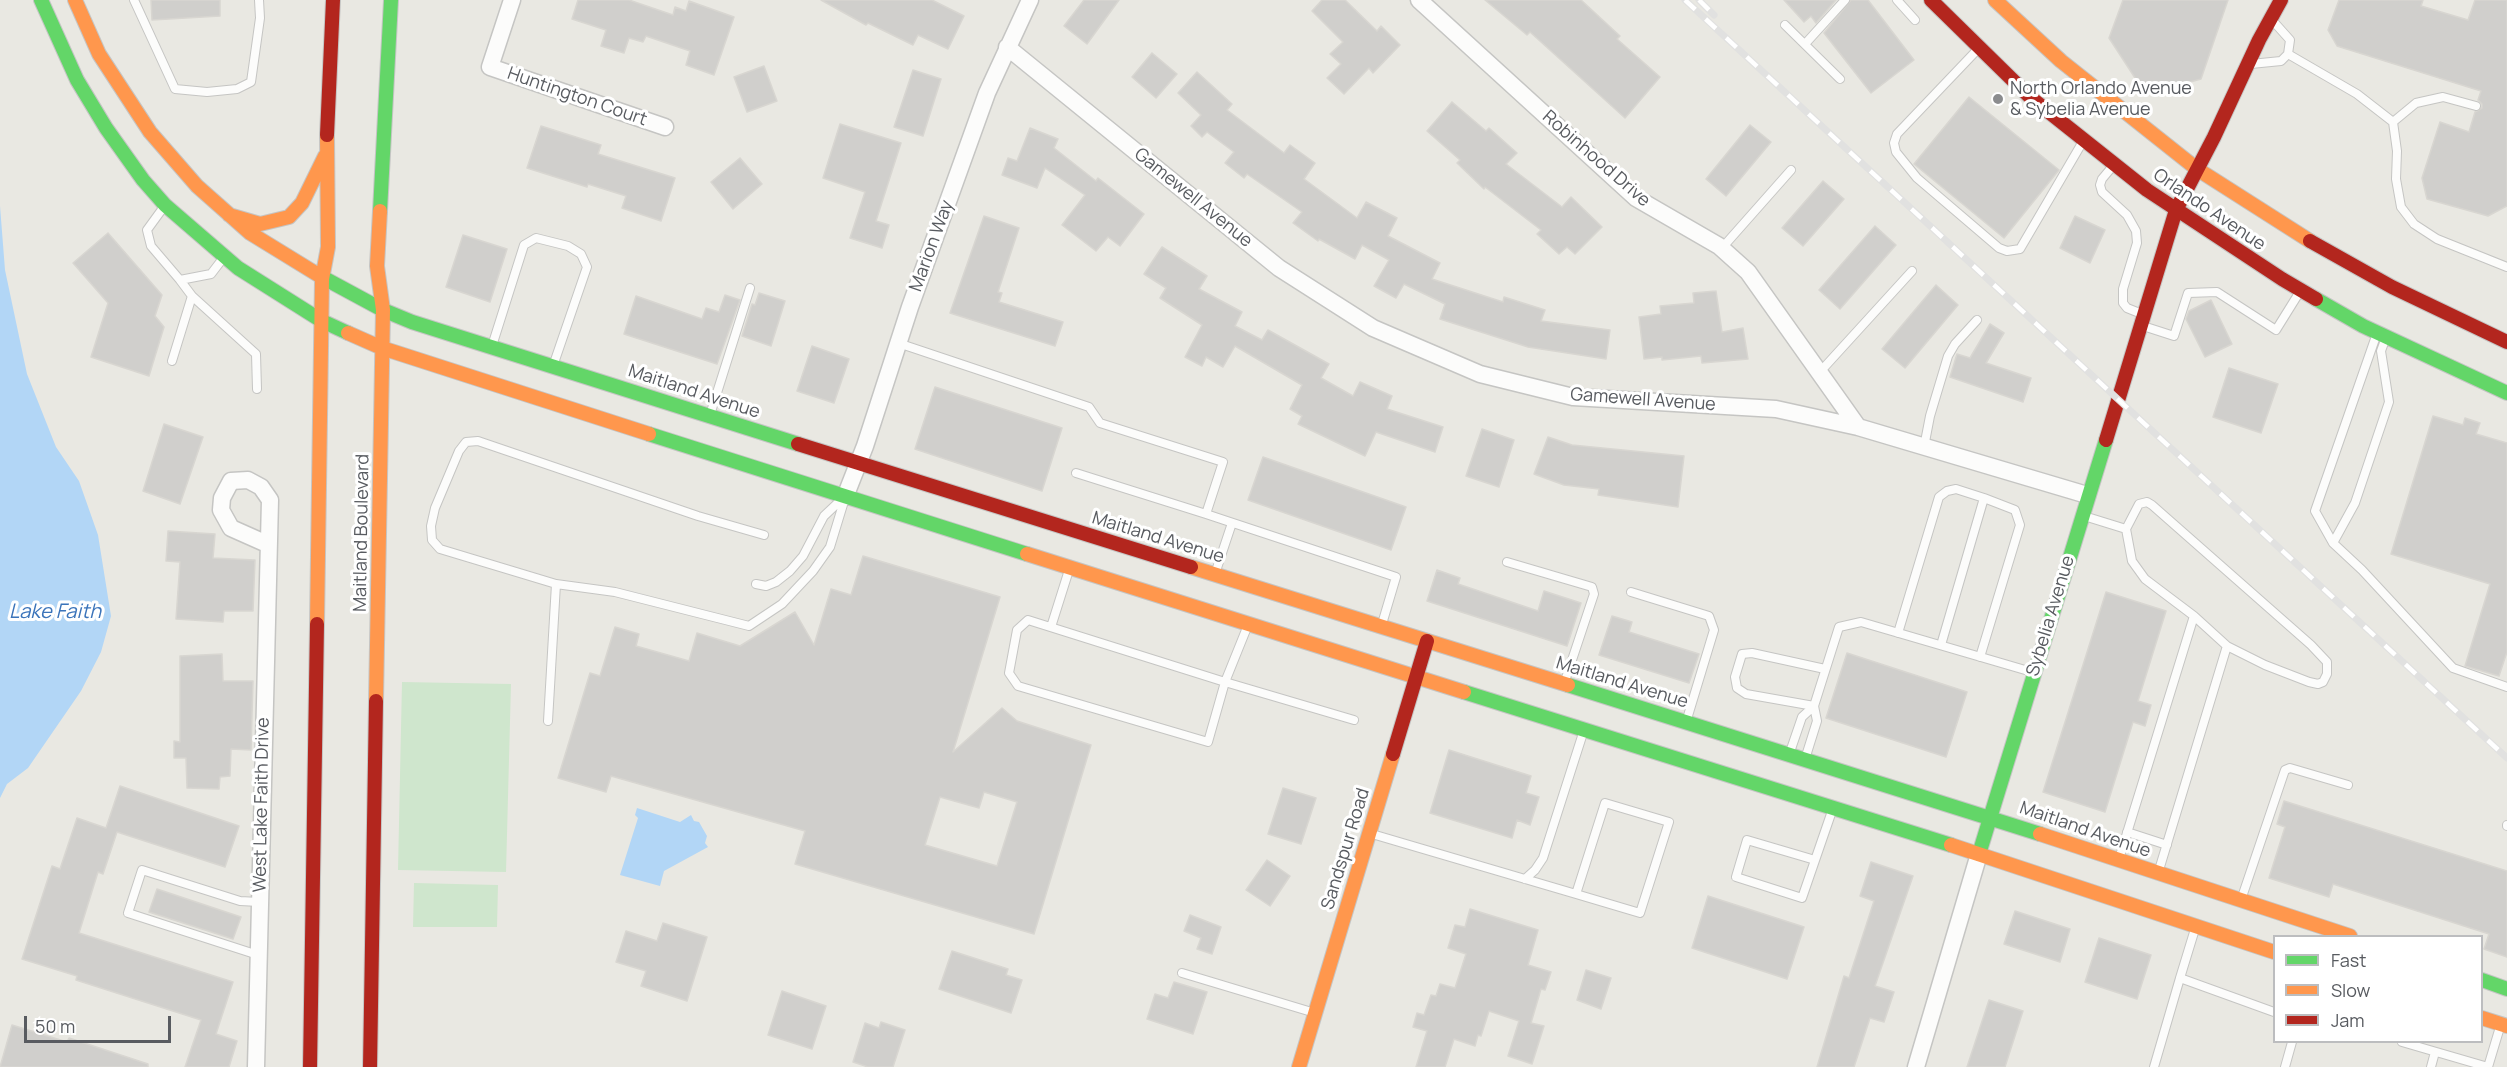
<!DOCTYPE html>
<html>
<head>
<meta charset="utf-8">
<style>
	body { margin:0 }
	#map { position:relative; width:2507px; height:1067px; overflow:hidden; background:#e9e8e2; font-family:Manrope,sans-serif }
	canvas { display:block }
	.legend { position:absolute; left:2273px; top:935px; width:210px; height:108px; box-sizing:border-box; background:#fff; border:2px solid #bcbdbf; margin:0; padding:8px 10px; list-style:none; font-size:18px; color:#585b60 }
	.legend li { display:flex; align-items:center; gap:12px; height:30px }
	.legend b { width:30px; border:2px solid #bcbdbf }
	.scale { position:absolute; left:24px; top:1016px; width:147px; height:27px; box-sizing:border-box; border:3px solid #585b60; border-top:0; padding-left:8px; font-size:18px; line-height:21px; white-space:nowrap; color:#585b60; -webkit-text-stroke:4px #fff; paint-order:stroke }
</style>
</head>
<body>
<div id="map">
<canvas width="2507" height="1067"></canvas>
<ul class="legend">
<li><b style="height:8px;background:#63d668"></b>Fast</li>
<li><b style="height:8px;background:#ff974d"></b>Slow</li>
<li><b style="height:8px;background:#b3261e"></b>Jam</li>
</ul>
<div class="scale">50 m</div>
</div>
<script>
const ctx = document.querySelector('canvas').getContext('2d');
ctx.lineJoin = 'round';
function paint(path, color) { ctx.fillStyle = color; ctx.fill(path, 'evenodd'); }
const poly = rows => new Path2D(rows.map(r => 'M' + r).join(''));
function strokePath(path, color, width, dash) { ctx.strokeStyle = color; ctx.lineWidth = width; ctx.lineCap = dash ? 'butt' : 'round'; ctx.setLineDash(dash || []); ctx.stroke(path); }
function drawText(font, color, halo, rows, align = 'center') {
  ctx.font = font + ' Manrope,sans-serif'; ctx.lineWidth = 6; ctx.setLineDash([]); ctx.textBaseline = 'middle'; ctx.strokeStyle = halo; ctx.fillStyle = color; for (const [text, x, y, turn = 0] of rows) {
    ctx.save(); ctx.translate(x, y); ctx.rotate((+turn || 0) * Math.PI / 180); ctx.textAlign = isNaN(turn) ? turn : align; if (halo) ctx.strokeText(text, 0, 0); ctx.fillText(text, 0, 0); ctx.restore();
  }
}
paint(poly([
	[402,682,511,684,506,872,398,870],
	[414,883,498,885,497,927,413,927]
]), '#cfe6cd');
paint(poly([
	[0,206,5,270,27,374,56,447,79,481,98,535,111,616,101,652,81,691,28,768,7,784,0,798],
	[637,808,680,822,691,815,694,821,699,822,707,836,705,843,708,847,664,871,660,886,620,875,638,818,635,815]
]), '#b2d6f6');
const building = poly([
	[151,0,220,0,220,16,152,20,151,0],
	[578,0,629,0,673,15,675,7,686,11,689,1,734,17,714,75,686,65,690,51,646,36,643,42,629,38,624,53,601,46,606,30,572,19,578,0],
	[821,0,932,0,964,16,948,49,918,35,913,45,868,23,866,25,821,0],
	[1084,0,1119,0,1087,44,1064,26,1084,0],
	[1322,0,1345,0,1377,31,1381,26,1400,45,1373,73,1369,68,1344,94,1327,78,1341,64,1330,54,1343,42,1312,11,1322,0],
	[1485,0,1581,0,1620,36,1617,39,1660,77,1625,118,1530,32,1527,35,1485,0],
	[1784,0,1836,0,1816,23,1811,16,1804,22,1784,0],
	[1851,0,1868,0,1914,60,1871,93,1824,33,1851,0],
	[2123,0,2228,0,2201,79,2161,90,2137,81,2109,38,2123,0],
	[2339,0,2423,0,2421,6,2468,20,2475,0,2507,0,2507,206,2488,216,2427,199,2422,178,2440,122,2469,132,2475,112,2482,108,2482,104,2478,100,2481,91,2337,46,2328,30,2339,0],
	[1152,53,1177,74,1156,98,1132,77,1152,53],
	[764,66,777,101,747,112,734,77,764,66],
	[913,70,941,79,923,136,894,127,913,70],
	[1197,72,1232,104,1227,110,1284,153,1290,145,1315,163,1304,179,1357,218,1366,202,1397,218,1388,236,1440,263,1432,279,1503,302,1504,297,1545,310,1541,321,1610,330,1606,359,1528,347,1440,319,1445,304,1404,284,1396,298,1374,286,1389,260,1362,245,1355,259,1319,239,1318,241,1293,223,1302,212,1247,174,1244,178,1225,163,1234,152,1207,132,1202,137,1191,126,1201,115,1178,93,1197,72],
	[1969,97,2059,170,2004,238,1914,164,1969,97],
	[1452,102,1486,131,1489,128,1517,153,1506,164,1562,207,1571,197,1602,227,1575,254,1567,247,1559,254,1537,234,1541,230,1485,187,1484,189,1457,163,1460,160,1427,131,1452,102],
	[840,124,901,143,876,221,889,225,882,248,850,238,865,192,823,178,840,124],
	[1750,125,1771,142,1726,196,1706,179,1750,125],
	[541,126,601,145,598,154,675,178,661,221,622,208,626,196,588,184,587,187,527,168,541,126],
	[1030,128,1058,139,1054,148,1096,181,1098,178,1144,214,1120,246,1108,237,1096,251,1062,225,1085,195,1045,168,1037,188,1002,175,1008,158,1017,161,1030,128],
	[740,158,762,184,733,209,711,182,740,158],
	[1823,181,1844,199,1803,246,1782,228,1823,181],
	[984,216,1019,228,998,292,1002,293,999,302,1063,322,1055,346,950,313,984,216],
	[2075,216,2105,230,2090,263,2060,248,2075,216],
	[1875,226,1896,245,1840,309,1819,290,1875,226],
	[108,233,162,295,155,316,164,327,149,376,91,357,108,303,73,263,108,233],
	[463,235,507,249,490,302,446,287,463,235],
	[1162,247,1207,276,1199,289,1242,312,1235,326,1262,340,1268,330,1329,364,1321,378,1353,396,1360,382,1392,396,1387,409,1443,427,1435,452,1376,432,1365,456,1298,424,1302,416,1290,409,1302,385,1235,346,1223,367,1206,357,1202,366,1185,357,1202,325,1160,298,1166,288,1144,274,1162,247],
	[1936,285,1958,305,1905,368,1882,349,1936,285],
	[1716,291,1722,332,1743,328,1748,359,1702,363,1701,356,1662,360,1662,357,1644,359,1639,317,1661,314,1660,306,1694,303,1693,293,1716,291],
	[759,293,785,301,771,346,742,336,752,304,755,305,759,293],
	[725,295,740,300,717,364,624,334,636,296,702,319,706,308,719,312,725,295],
	[2211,300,2232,344,2205,357,2186,319,2189,311,2211,300],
	[1990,324,2004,333,1986,363,2031,378,2023,402,1950,377,1957,354,1970,358,1990,324],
	[812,346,849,359,834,403,797,391,812,346],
	[2229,368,2278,384,2261,433,2213,417,2229,368],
	[935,387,1062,428,1042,491,915,449,935,387],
	[2433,416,2463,425,2465,418,2480,423,2476,434,2507,443,2507,652,2499,676,2465,666,2490,584,2391,554,2433,416],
	[164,424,203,437,180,504,143,491,164,424],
	[1482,429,1514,440,1499,487,1466,476,1482,429],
	[1548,437,1572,445,1684,456,1678,507,1598,495,1599,489,1564,485,1534,474,1548,437],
	[1263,457,1406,507,1391,550,1248,500,1263,457],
	[168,531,215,534,213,558,255,560,253,611,224,611,223,622,176,619,180,562,166,561,168,531],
	[863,556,1000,597,953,752,1002,708,1017,721,1091,745,1034,934,795,864,805,831,611,776,606,792,558,778,590,673,600,676,615,627,639,634,636,646,689,661,697,633,740,646,795,612,814,645,831,589,851,595,863,556],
	[984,792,1017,802,997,866,925,845,940,797,979,808,984,792],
	[1437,570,1460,578,1458,584,1538,611,1544,591,1581,603,1567,646,1427,601,1437,570],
	[2106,592,2166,611,2138,701,2151,705,2145,726,2133,722,2105,812,2043,792,2106,592],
	[1612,616,1632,622,1629,632,1699,654,1689,683,1599,655,1612,616],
	[1847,653,1967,692,1946,757,1826,718,1847,653],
	[222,654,223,681,253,681,251,750,231,749,230,776,220,777,219,789,187,788,186,758,174,758,174,741,180,742,180,656,222,654],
	[1449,750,1531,776,1526,793,1539,797,1530,825,1517,820,1512,838,1430,813,1449,750],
	[120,786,239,826,225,867,117,832,103,874,98,872,79,933,233,982,216,1034,237,1041,229,1067,185,1067,201,1020,76,980,77,976,22,959,52,866,60,869,77,818,106,828,120,786],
	[1283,788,1316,798,1301,844,1268,834,1283,788],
	[2284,801,2507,871,2507,957,2484,949,2489,934,2333,884,2329,897,2269,878,2285,827,2277,824,2284,801],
	[1267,860,1290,876,1270,906,1246,890,1267,860],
	[1871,862,1913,876,1875,986,1894,992,1884,1022,1870,1018,1854,1067,1817,1067,1844,976,1849,978,1874,901,1860,896,1871,862],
	[157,889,241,917,233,939,149,912,157,889],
	[1708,896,1804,927,1787,979,1692,948,1708,896],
	[1470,909,1538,930,1528,965,1551,972,1545,990,1541,989,1531,1023,1544,1026,1532,1064,1508,1056,1519,1021,1489,1011,1481,1036,1478,1035,1475,1046,1454,1039,1445,1067,1416,1067,1427,1031,1413,1027,1417,1013,1424,1015,1431,995,1436,996,1440,984,1455,988,1466,954,1448,948,1455,925,1465,927,1470,909],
	[2015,911,2070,929,2060,962,2004,944,2015,911],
	[1190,915,1221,927,1212,954,1197,949,1201,938,1184,931,1190,915],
	[663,923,707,937,687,1001,641,986,646,971,616,962,626,931,657,941,663,923],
	[2099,938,2151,955,2137,999,2085,982,2099,938],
	[952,951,1008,969,1006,975,1022,980,1011,1013,939,989,952,951],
	[1586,970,1611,978,1601,1009,1577,1000,1586,970],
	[1174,982,1207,992,1193,1034,1147,1019,1155,994,1168,998,1174,982],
	[782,991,826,1006,812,1049,768,1035,782,991],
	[1989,1000,2023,1011,2005,1067,1967,1067,1989,1000],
	[881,1022,905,1030,893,1067,868,1067,853,1062,865,1023,879,1028,881,1022],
	[12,1025,67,1042,69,1038,148,1064,148,1067,0,1067,12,1025]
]);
paint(building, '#d0cfcc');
strokePath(building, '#d8d6d1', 1.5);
const lane = poly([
	[134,0,175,89,207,92,237,89,251,82,260,18,259,0],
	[1897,0,1915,20],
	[1785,25,1840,79],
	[1805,44,1845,0],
	[1978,49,1897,134,1894,143,1896,152,1917,178,1999,248,2007,251,2020,249,2082,143],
	[2288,54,2357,94,2393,122,2397,151,2396,179,2401,207,2414,224,2437,239,2507,267],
	[2251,64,2281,61,2288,54,2290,40,2273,21],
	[2393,122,2416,103,2443,97,2476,106],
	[2112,167,2102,179,2100,185,2102,192,2127,215,2136,231,2137,243,2123,289,2123,303,2127,308,2142,314],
	[163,208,147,230,151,246,180,280,211,274,224,257],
	[1722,248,1791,170],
	[192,296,256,354,257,389],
	[2143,326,2174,336,2188,293,2217,292,2276,330,2299,293],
	[2376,336,2315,511,2333,543,2362,570,2453,668,2507,687],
	[898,343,1089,407,1100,423,1223,462,1206,514,1076,473],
	[492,346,524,245,536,238,568,246,581,254,587,267,553,366],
	[172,361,192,296,180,280],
	[1819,373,1912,271],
	[710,415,750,288],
	[1924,447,1930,416,1948,356,1955,344,1977,320],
	[1206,514,1396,577,1382,624],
	[2084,516,2126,529,2139,504,2147,502,2152,505,2311,645,2327,662,2327,674,2323,682,2318,684,2309,682,2265,665,2227,646,2194,616,2145,579,2132,561,2126,529],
	[764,535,698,516,478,441,466,442,459,451,435,508,431,526,432,540,440,549,556,584,615,592,749,626,782,604,813,571,830,547,845,498],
	[2333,543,2355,503,2389,402,2381,351,2385,340],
	[1507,562,1592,587,1594,594,1565,681],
	[1215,574,1232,523],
	[756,584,766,586,776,582,790,571,803,556,824,516,842,499],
	[1631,592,1709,616,1714,630,1687,719],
	[1248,625,1225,682,1208,742,1018,686,1009,673,1017,630,1028,620,1225,682,1354,720],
	[1051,627,1069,570],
	[1898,633,1939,497,1947,491,1956,489,1984,498],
	[1941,645,1984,498,2015,510,2020,525,1980,657],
	[1814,706,1746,694,1737,688,1735,677,1742,654,1752,653,1825,669],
	[548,721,556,584],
	[1790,752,1802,717,1814,706],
	[1806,756,1817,721,1814,706,1839,627,1861,622,2032,672],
	[2507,825,2507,826],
	[2127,832,2167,845],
	[1372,834,1576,894,1605,803,1669,822,1640,913,1576,894],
	[2119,859,2194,616],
	[1815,860,1747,840,1736,877,1802,898,1832,811],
	[2159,870,2227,646],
	[1525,879,1535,870,1543,858,1584,730],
	[2242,897,2285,770,2290,768,2348,785],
	[2195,929,2180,978,2274,1012],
	[258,955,128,913,142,870,240,901,259,902],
	[1182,973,1315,1013],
	[2402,1042,2488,1067,2500,1027],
	[2154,1067,2180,978],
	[2285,1067,2292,1042],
	[2431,1067,2435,1052]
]);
const street = poly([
	[512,0,490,67,665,127],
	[1419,0,1636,198,1719,246,1748,272,1858,427],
	[1007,47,1279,268,1373,328,1480,374,1573,397,1776,409,1858,427,2087,495],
	[845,497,865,446,910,307,987,93,1030,0],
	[256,1067,270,500,261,487,248,480,231,481,222,498,221,510,231,528,267,544],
	[1916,1067,1979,854]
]);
const fast = poly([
	[41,0,77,80,106,128,143,180,165,205,238,268,322,321,348,333],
	[380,211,391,0],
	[320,276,383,310,412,322,798,444],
	[2316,299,2363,326,2507,393],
	[649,434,1027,554],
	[1568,685,2040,834],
	[1464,692,1951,845],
	[1979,854,2106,440],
	[2482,980,2507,989]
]);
const slow = poly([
	[75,0,99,54,150,132,197,186,250,233,320,276],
	[1995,0,2061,61,2197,169,2310,241],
	[229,215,260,224,289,217,302,203,325,156],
	[348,333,382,348,649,434],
	[1027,554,1464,692],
	[1191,567,1568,685],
	[317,624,322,279,328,247,327,135],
	[376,701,383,310,377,266,380,211],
	[2040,834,2350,936],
	[1951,845,2274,952],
	[2482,1018,2507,1026],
	[1299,1067,1393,754]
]);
const jam = poly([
	[1931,0,2030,97,2147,190,2282,279,2316,299],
	[327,135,333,0],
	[2310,241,2392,287,2507,342],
	[2106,440,2176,210,2214,137,2259,40,2281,0],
	[798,444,1191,567],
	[1393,754,1427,641],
	[310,1067,317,624],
	[370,1067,376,701]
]);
strokePath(lane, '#c5c5c3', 10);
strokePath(street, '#c5c5c3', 19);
strokePath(fast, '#c5c5c4', 16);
strokePath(slow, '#c5c5c4', 16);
strokePath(jam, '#c5c5c4', 16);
strokePath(lane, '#fcfcfb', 8);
strokePath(street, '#fcfcfb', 16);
strokePath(fast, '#63d668', 14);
strokePath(slow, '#ff974d', 14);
strokePath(jam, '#b3261e', 14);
const rail = poly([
	[1685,0,2507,758],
	[1699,0,1714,15]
]);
strokePath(rail, '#e1e1e0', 7);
strokePath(rail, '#fff', 4.5, [14]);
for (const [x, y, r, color] of [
	[1998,99,6,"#8b8c8e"]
]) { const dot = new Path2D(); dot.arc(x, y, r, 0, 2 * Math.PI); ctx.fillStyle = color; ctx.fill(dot); strokePath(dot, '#fff', 2); }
drawText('18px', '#585b60', '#fff', [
	["North Orlando Avenue",2010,89],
	["& Sybelia Avenue",2010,110]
], 'left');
drawText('18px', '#585b60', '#fff', [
	["Huntington Court",577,97,19],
	["Robinhood Drive",1596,159,41],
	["Gamewell Avenue",1193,198,39],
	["Orlando Avenue",2209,210,34],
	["Marion Way",932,246,-70],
	["Maitland Avenue",694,392,18],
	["Gamewell Avenue",1643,400,4],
	["Maitland Boulevard",362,533,-89],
	["Maitland Avenue",1158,538,17],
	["Sybelia Avenue",2051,616,-73],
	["Maitland Avenue",1622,683,17],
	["West Lake Faith Drive",262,805,-89],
	["Maitland Avenue",2085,830,19],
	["Sandspur Road",1346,849,-73]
]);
drawText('italic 20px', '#3b74ba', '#fff', [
	["Lake Faith",55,612]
]);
</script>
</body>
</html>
